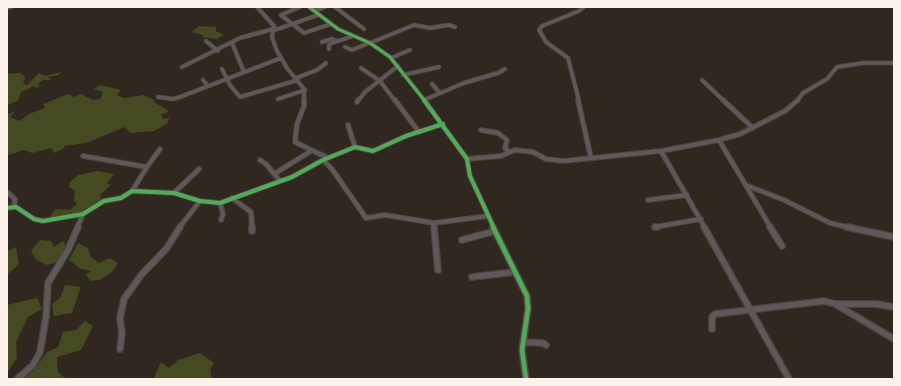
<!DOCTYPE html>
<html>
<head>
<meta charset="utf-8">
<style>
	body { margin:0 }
	#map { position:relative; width:901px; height:386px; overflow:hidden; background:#30271f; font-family:Lato,sans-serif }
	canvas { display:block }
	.frame { position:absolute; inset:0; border:8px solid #fdf2ea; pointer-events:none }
</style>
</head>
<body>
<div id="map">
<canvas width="901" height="386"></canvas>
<div class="frame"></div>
</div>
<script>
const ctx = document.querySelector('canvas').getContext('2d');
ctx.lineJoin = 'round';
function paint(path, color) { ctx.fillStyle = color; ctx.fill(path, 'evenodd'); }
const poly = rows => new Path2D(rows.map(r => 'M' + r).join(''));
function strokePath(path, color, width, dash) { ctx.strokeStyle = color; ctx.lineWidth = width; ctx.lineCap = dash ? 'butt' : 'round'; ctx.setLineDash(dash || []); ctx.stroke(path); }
paint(poly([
	[199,26,216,27,216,31,224,35,217,39,202,37,203,35,192,32],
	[61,72,59,75,48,77,51,80,43,80,38,84,40,87,35,88,34,86,21,92,18,101,7,105,7,74,20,73,26,78,23,82,26,86,39,73,45,76],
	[100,85,121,90,117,95,124,98,143,95,153,99,154,102,169,111,166,113,161,114,163,119,169,118,168,123,154,131,130,133,125,127,86,143,65,146,63,149,54,153,52,148,32,153,24,150,9,155,7,151,7,115,14,111,14,113,10,117,19,121,29,114,45,108,43,104,68,94,74,97,81,94,93,100,100,99,103,92,94,89],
	[98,171,114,174,107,183,111,185,100,195,101,201,83,212,49,219,55,209,70,210,77,204,74,200,75,191,69,187,70,182,78,175],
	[40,240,51,241,54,247,63,241,67,248,57,262,47,265,36,260,31,251],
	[78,243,88,248,91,257,99,263,109,258,118,263,113,271,100,280,90,281,86,274,91,271,81,269,69,260],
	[16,247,19,264,7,275,7,251],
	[65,285,81,287,72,313,54,316,52,304,60,298],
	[37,298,42,309,28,317,16,342,17,358,7,373,7,305],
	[85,321,93,326,81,350,57,357,58,372,66,379,23,379,34,370,47,352,58,347,63,332,76,330],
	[200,353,214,363,210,370,212,379,154,378,161,362,169,368,178,360]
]), '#454a22');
const minorFar2 = poly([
	[257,7,274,26,272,37,277,51,287,68,304,89,304,101],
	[300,7,281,15,304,33,331,24],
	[309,7,338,29,370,43,390,57,425,101],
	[335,7,364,29],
	[7,8,11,7],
	[314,11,325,7],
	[272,31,318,15],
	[206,41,218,51],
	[322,42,332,39,337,41],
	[232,43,244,72],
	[370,43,414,25,430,28,449,25,455,27],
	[345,47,352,50,369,43],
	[329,49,329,45,332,43,353,36],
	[391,58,410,50],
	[182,67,240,38,273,29],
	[361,68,380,81,395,101],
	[222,69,230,85,240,97,298,80],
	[403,75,439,67],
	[296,78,317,70,326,63],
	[203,80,208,86],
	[702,80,724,101],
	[432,84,440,93],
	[158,97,173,99,180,97,281,58],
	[278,99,305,90],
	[424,100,464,83,498,73,505,69],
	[358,101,365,92,398,66],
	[579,101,568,58,546,42,539,30,542,26,579,11,584,7],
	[797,101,803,93,827,79,837,67,863,63,894,63]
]);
const minorFar1 = poly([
	[304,100,304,106,297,124,295,142,328,158],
	[395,100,419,132],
	[424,100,467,159,470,176,494,228],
	[578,100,591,158],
	[723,100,753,128],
	[357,102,358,100],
	[348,125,355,147],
	[481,130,498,133,507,140,505,148,509,152],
	[719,140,771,228],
	[661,151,705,228],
	[83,156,147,167,132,191],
	[467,159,501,156,515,150,533,152,546,159,563,161,661,151,719,140,740,134,785,111,798,100],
	[260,160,266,164,280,181],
	[323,160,332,169,366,218,385,215,434,223,488,216],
	[147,167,160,149],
	[274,174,311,151],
	[748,186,784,200,830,223,851,228],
	[7,192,15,199,14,207],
	[174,193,199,169],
	[232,198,251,212,252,228],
	[648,200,687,195],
	[220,203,223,214,221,220],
	[7,208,16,207,34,219,43,221,83,214,104,201,121,198,132,191,174,193,200,201,220,203,292,177,323,160,355,147,373,151,406,136,443,124],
	[434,223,434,228],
	[655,227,701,219],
	[77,228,83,214],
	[179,228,200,201]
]);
const minor = poly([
	[434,227,438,270],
	[493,227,527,296,528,309,522,350,526,379],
	[655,227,657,227],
	[704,227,789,379],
	[770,227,782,246],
	[847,227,894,237],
	[252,231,252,227],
	[462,240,495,231],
	[472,277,515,272],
	[835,304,876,304,894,307],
	[712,329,712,317,715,314,824,301,835,304,894,339],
	[523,342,543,343,546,345],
	[120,349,122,333,120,318,124,299,142,274,167,248,180,227],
	[17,379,33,365,40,352,46,317,48,283,68,250,78,227]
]);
strokePath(minorFar2, '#4b433d', 5);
strokePath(minorFar1, '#4b433d', 6);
strokePath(minor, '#4b433d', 8);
strokePath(minorFar2, '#5e5958', 3.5);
strokePath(minorFar1, '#5e5958', 4);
strokePath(minor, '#5e5958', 5.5);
strokePath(poly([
	[309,7,338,29,370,43,390,57,425,101]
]), '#51ab58', 3);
strokePath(poly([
	[424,100,467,159,470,176,494,228],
	[7,208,16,207,34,219,43,221,83,214,104,201,121,198,132,191,174,193,200,201,220,203,292,177,323,160,355,147,373,151,406,136,443,124]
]), '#51ab58', 4);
strokePath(poly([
	[493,227,527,296,528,309,522,350,526,379]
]), '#51ab58', 4.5);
</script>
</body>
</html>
